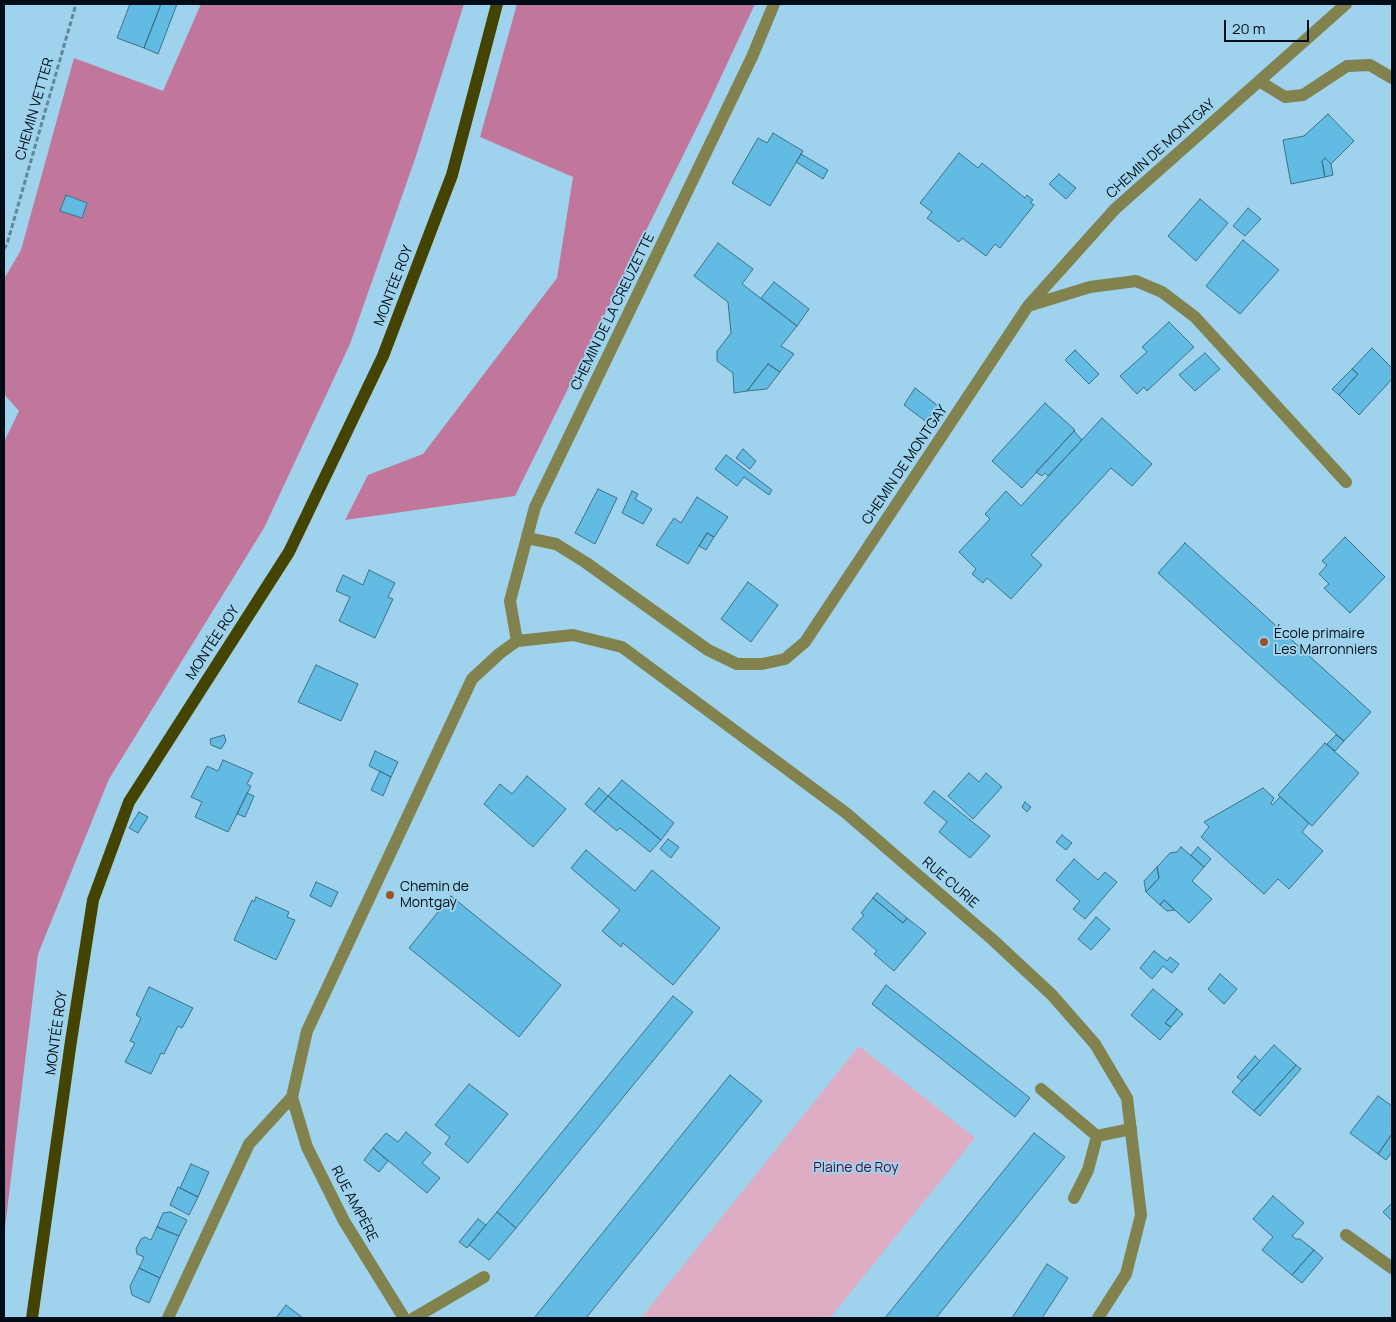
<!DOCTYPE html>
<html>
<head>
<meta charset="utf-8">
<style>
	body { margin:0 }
	#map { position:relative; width:1396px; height:1322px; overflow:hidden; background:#9fd3ed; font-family:Manrope,sans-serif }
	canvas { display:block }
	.frame { position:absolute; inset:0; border:5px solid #000d16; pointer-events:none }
	.scale { position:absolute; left:1224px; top:20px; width:85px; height:22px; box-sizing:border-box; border:2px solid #000d16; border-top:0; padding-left:6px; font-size:15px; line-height:18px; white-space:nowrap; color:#000d16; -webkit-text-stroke:4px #9fd3ed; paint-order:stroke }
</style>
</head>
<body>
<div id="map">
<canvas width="1396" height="1322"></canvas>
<div class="frame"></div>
<div class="scale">20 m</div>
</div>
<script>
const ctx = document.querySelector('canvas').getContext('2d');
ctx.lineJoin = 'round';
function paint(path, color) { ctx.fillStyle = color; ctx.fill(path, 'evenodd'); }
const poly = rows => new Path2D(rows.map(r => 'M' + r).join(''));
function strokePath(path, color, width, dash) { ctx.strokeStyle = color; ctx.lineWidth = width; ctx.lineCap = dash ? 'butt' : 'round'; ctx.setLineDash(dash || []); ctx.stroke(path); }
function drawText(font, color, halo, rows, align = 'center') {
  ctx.font = font + ' Manrope,sans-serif'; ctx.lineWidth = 4; ctx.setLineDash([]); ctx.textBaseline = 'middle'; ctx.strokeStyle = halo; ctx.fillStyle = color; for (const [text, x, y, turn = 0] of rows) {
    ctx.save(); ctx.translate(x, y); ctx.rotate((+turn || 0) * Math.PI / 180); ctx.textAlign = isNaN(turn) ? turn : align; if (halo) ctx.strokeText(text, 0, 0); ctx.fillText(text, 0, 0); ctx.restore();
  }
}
paint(poly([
	[859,1046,975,1138,830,1318,641,1318]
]), '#deacc3');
paint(poly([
	[201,4,464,4,415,159,350,344,264,528,109,779,38,954,4,1236,4,442,19,411,4,394,4,279,21,250,74,58,163,91],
	[517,4,755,4,705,111,515,496,345,520,368,475,423,454,557,278,573,177,480,137]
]), '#c0779b');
const building = poly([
	[130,4,161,4,144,48,117,38,130,4],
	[161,4,177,4,158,54,144,48,161,4],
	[1328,114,1354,141,1331,164,1325,158,1322,161,1325,177,1291,184,1283,140,1304,136,1328,114],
	[773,133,803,151,770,206,732,183,758,138,767,143,773,133],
	[959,153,978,168,982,163,1025,198,1027,195,1033,200,1030,202,1034,205,1000,248,995,244,986,256,962,238,959,242,927,218,932,212,920,203,959,153],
	[801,154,828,170,823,179,796,162,801,154],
	[1325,158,1331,164,1333,175,1325,177,1322,161,1325,158],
	[1059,174,1076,188,1066,199,1049,184,1059,174],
	[66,195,87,203,82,218,60,211,66,195],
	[1200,199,1228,223,1196,261,1168,236,1200,199],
	[1248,208,1261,219,1245,236,1233,226,1248,208],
	[1243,240,1279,270,1240,314,1206,286,1243,240],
	[718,243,753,269,742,284,797,326,781,346,794,354,780,372,768,364,747,391,734,393,733,373,717,361,717,351,731,333,728,302,694,276,718,243],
	[774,282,809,309,797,326,761,298,774,282],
	[1169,322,1194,347,1147,391,1144,387,1137,394,1120,376,1147,352,1142,347,1169,322],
	[1372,348,1392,368,1392,379,1359,415,1339,395,1358,374,1352,369,1372,348],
	[1075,350,1099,374,1089,384,1065,360,1075,350],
	[1205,353,1220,369,1195,391,1179,375,1205,353],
	[768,364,780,372,767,389,747,391,768,364],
	[1352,369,1358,374,1339,395,1332,389,1352,369],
	[915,388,942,409,935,409,928,420,932,426,904,405,915,388],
	[1045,403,1075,430,1022,488,992,461,1045,403],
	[1102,418,1152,464,1132,486,1111,468,1031,555,1042,565,1011,599,987,578,983,583,972,574,976,569,959,552,990,519,985,514,1006,491,1021,506,1102,418],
	[1074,431,1082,440,1048,476,1045,473,1042,476,1036,472,1074,431],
	[743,449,756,461,750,469,736,458,743,449],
	[726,455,772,490,769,495,744,477,737,486,715,469,726,455],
	[598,489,617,498,595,544,575,533,598,489],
	[632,491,638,494,635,499,652,509,643,524,622,513,632,491],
	[697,497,728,517,714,537,707,533,688,564,656,545,674,518,681,523,697,497],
	[707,533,714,537,706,550,699,546,707,533],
	[1345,537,1385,577,1350,613,1324,588,1329,584,1319,574,1327,565,1322,561,1345,537],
	[1185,543,1371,712,1344,741,1158,573,1185,543],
	[369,570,395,583,388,597,393,599,375,638,339,621,350,597,336,591,343,575,363,585,369,570],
	[748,582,778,605,751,642,721,619,748,582],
	[316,665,358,684,341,721,298,702,316,665],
	[224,735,226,741,221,749,211,745,210,739,224,735],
	[1336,735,1344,741,1335,751,1327,744,1336,735],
	[1325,743,1359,773,1312,826,1278,795,1325,743],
	[375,751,398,762,391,777,369,766,375,751],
	[223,760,253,773,247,784,251,786,228,832,195,817,202,802,191,797,207,766,218,771,223,760],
	[380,771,391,777,383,796,371,790,380,771],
	[969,773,979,782,986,773,1002,787,973,819,948,796,969,773],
	[527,776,566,809,533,847,484,804,500,784,512,794,527,776],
	[622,780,674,823,661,840,608,796,622,780],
	[599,788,608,796,594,812,585,804,599,788],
	[1263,788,1274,798,1271,803,1272,805,1280,797,1309,823,1302,832,1323,851,1289,889,1278,879,1264,894,1201,837,1209,827,1204,822,1263,788],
	[934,791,990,836,970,858,939,832,947,822,924,803,934,791],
	[247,793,254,796,245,817,237,814,247,793],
	[608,796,661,840,650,852,620,828,617,831,594,812,608,796],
	[1025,802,1031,807,1027,812,1022,807,1025,802],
	[139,812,148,817,138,833,129,828,139,812],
	[1062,835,1072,843,1066,850,1056,842,1062,835],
	[668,839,679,847,671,858,660,849,668,839],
	[1181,847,1204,867,1192,881,1212,899,1189,923,1164,900,1160,905,1146,892,1159,878,1157,867,1170,853,1177,852,1181,847],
	[1198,847,1211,859,1204,867,1191,855,1198,847],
	[586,850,635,891,652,870,720,928,673,985,623,943,621,947,602,931,620,910,571,868,586,850],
	[1074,859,1098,880,1105,872,1117,882,1085,919,1073,909,1080,901,1056,880,1074,859],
	[1157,867,1159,878,1146,892,1144,881,1157,867],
	[316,882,338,892,331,907,310,896,316,882],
	[877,893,907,918,903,923,873,898,877,893],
	[451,896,561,985,519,1037,409,948,451,896],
	[256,897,289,912,287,917,295,920,276,960,234,940,252,900,254,902,256,897],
	[873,898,903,923,907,918,926,933,894,971,874,954,877,951,852,929,864,915,861,913,873,898],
	[1164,900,1175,910,1167,911,1160,905,1164,900],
	[1096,917,1110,929,1091,950,1078,939,1096,917],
	[1154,951,1167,961,1170,957,1179,964,1172,973,1163,966,1152,979,1140,968,1154,951],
	[1220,974,1237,989,1224,1004,1208,989,1220,974],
	[886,985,1030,1098,1015,1117,872,1004,886,985],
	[149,987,193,1008,182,1028,178,1026,164,1054,161,1053,151,1074,125,1062,135,1043,130,1041,141,1018,136,1015,149,987],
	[1153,989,1177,1009,1165,1023,1171,1027,1160,1040,1131,1015,1153,989],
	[673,996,693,1012,516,1228,497,1212,673,996],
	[1177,1009,1183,1014,1171,1027,1165,1023,1177,1009],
	[1274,1045,1296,1065,1254,1111,1232,1092,1274,1045],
	[1255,1056,1260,1061,1242,1081,1237,1077,1255,1056],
	[1296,1065,1301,1069,1260,1116,1254,1111,1296,1065],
	[730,1075,762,1101,586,1318,534,1318,730,1075],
	[469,1084,508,1114,468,1163,445,1144,450,1137,435,1125,469,1084],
	[1378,1096,1392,1106,1392,1134,1378,1154,1350,1133,1378,1096],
	[406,1132,431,1153,422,1163,440,1178,427,1193,373,1148,386,1133,398,1142,406,1132],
	[1034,1133,1065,1157,936,1318,885,1318,1034,1133],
	[1392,1134,1392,1152,1386,1160,1378,1154,1392,1134],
	[373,1148,388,1161,379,1172,364,1160,373,1148],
	[191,1164,209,1172,198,1197,180,1188,191,1164],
	[178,1187,198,1197,189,1215,170,1205,178,1187],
	[1273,1196,1304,1223,1292,1236,1296,1239,1300,1239,1314,1250,1292,1275,1262,1250,1273,1237,1253,1219,1273,1196],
	[1392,1203,1392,1221,1383,1212,1392,1203],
	[170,1212,187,1220,179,1236,157,1227,163,1213,170,1212],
	[497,1212,516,1228,489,1260,469,1245,497,1212],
	[478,1219,486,1225,467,1248,459,1242,478,1219],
	[157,1227,179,1236,160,1278,139,1268,144,1257,137,1254,136,1249,141,1239,145,1237,151,1240,157,1227],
	[1314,1250,1323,1258,1302,1283,1292,1275,1314,1250],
	[1047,1264,1068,1278,1042,1318,1012,1318,1047,1264],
	[139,1268,160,1278,149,1303,132,1295,130,1286,139,1268],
	[286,1305,303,1318,276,1318,286,1305]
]);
paint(building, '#62bbe2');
strokePath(building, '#3e7086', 1);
strokePath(poly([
	[4,249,7,244,76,4]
]), '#62879a', 3, [5, 2.5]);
strokePath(poly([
	[1041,1089,1097,1136,1131,1129],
	[1074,1198,1088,1170,1097,1136],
	[414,1318,484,1277]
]), '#81824e', 12);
strokePath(poly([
	[1259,81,1285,97,1303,95,1347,66,1370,65,1392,78],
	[1028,306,1090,287,1136,281,1162,292,1195,317,1346,482],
	[527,538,556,544,585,562,708,650,737,664,762,664,785,659,805,642,1028,306,1115,209,1346,4],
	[517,641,510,601,535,507,752,57,774,4],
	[292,1097,307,1147,344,1221,404,1318],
	[1346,1235,1392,1268],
	[168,1318,249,1144,292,1097,307,1031,472,679,499,654,517,641,573,635,622,647,846,813,993,940,1052,995,1095,1044,1127,1098,1141,1215,1126,1274,1098,1318]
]), '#81824e', 12);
strokePath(poly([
	[32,1318,71,1041,93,900,129,802,289,552,383,356,452,175,497,4]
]), '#440', 12);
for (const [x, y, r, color] of [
	[1264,642,5,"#9a542b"],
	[390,895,5,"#9a542b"]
]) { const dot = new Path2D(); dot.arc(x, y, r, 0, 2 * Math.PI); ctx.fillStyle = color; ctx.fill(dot); strokePath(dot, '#9fd3ed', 2); }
drawText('14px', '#000d16', '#9fd3ed', [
	["CHEMIN VETTER",35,109,-74],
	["CHEMIN DE MONTGAY",1161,149,-42],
	["MONTÉE ROY",394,286,-69],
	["CHEMIN DE LA CREUZETTE",613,312,-64],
	["CHEMIN DE MONTGAY",905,465,-56],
	["MONTÉE ROY",213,643,-57],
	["RUE CURIE",950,883,41],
	["MONTÉE ROY",57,1033,-82],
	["RUE AMPÈRE",354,1204,62]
]);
drawText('14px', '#000d16', '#9fd3ed', [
	["École primaire",1274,634],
	["Les Marronniers",1274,650],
	["Chemin de",400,887],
	["Montgay",400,903]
], 'left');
drawText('14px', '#4e0b33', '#9fd3ed', [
	["Plaine de Roy",856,1168]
]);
</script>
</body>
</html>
